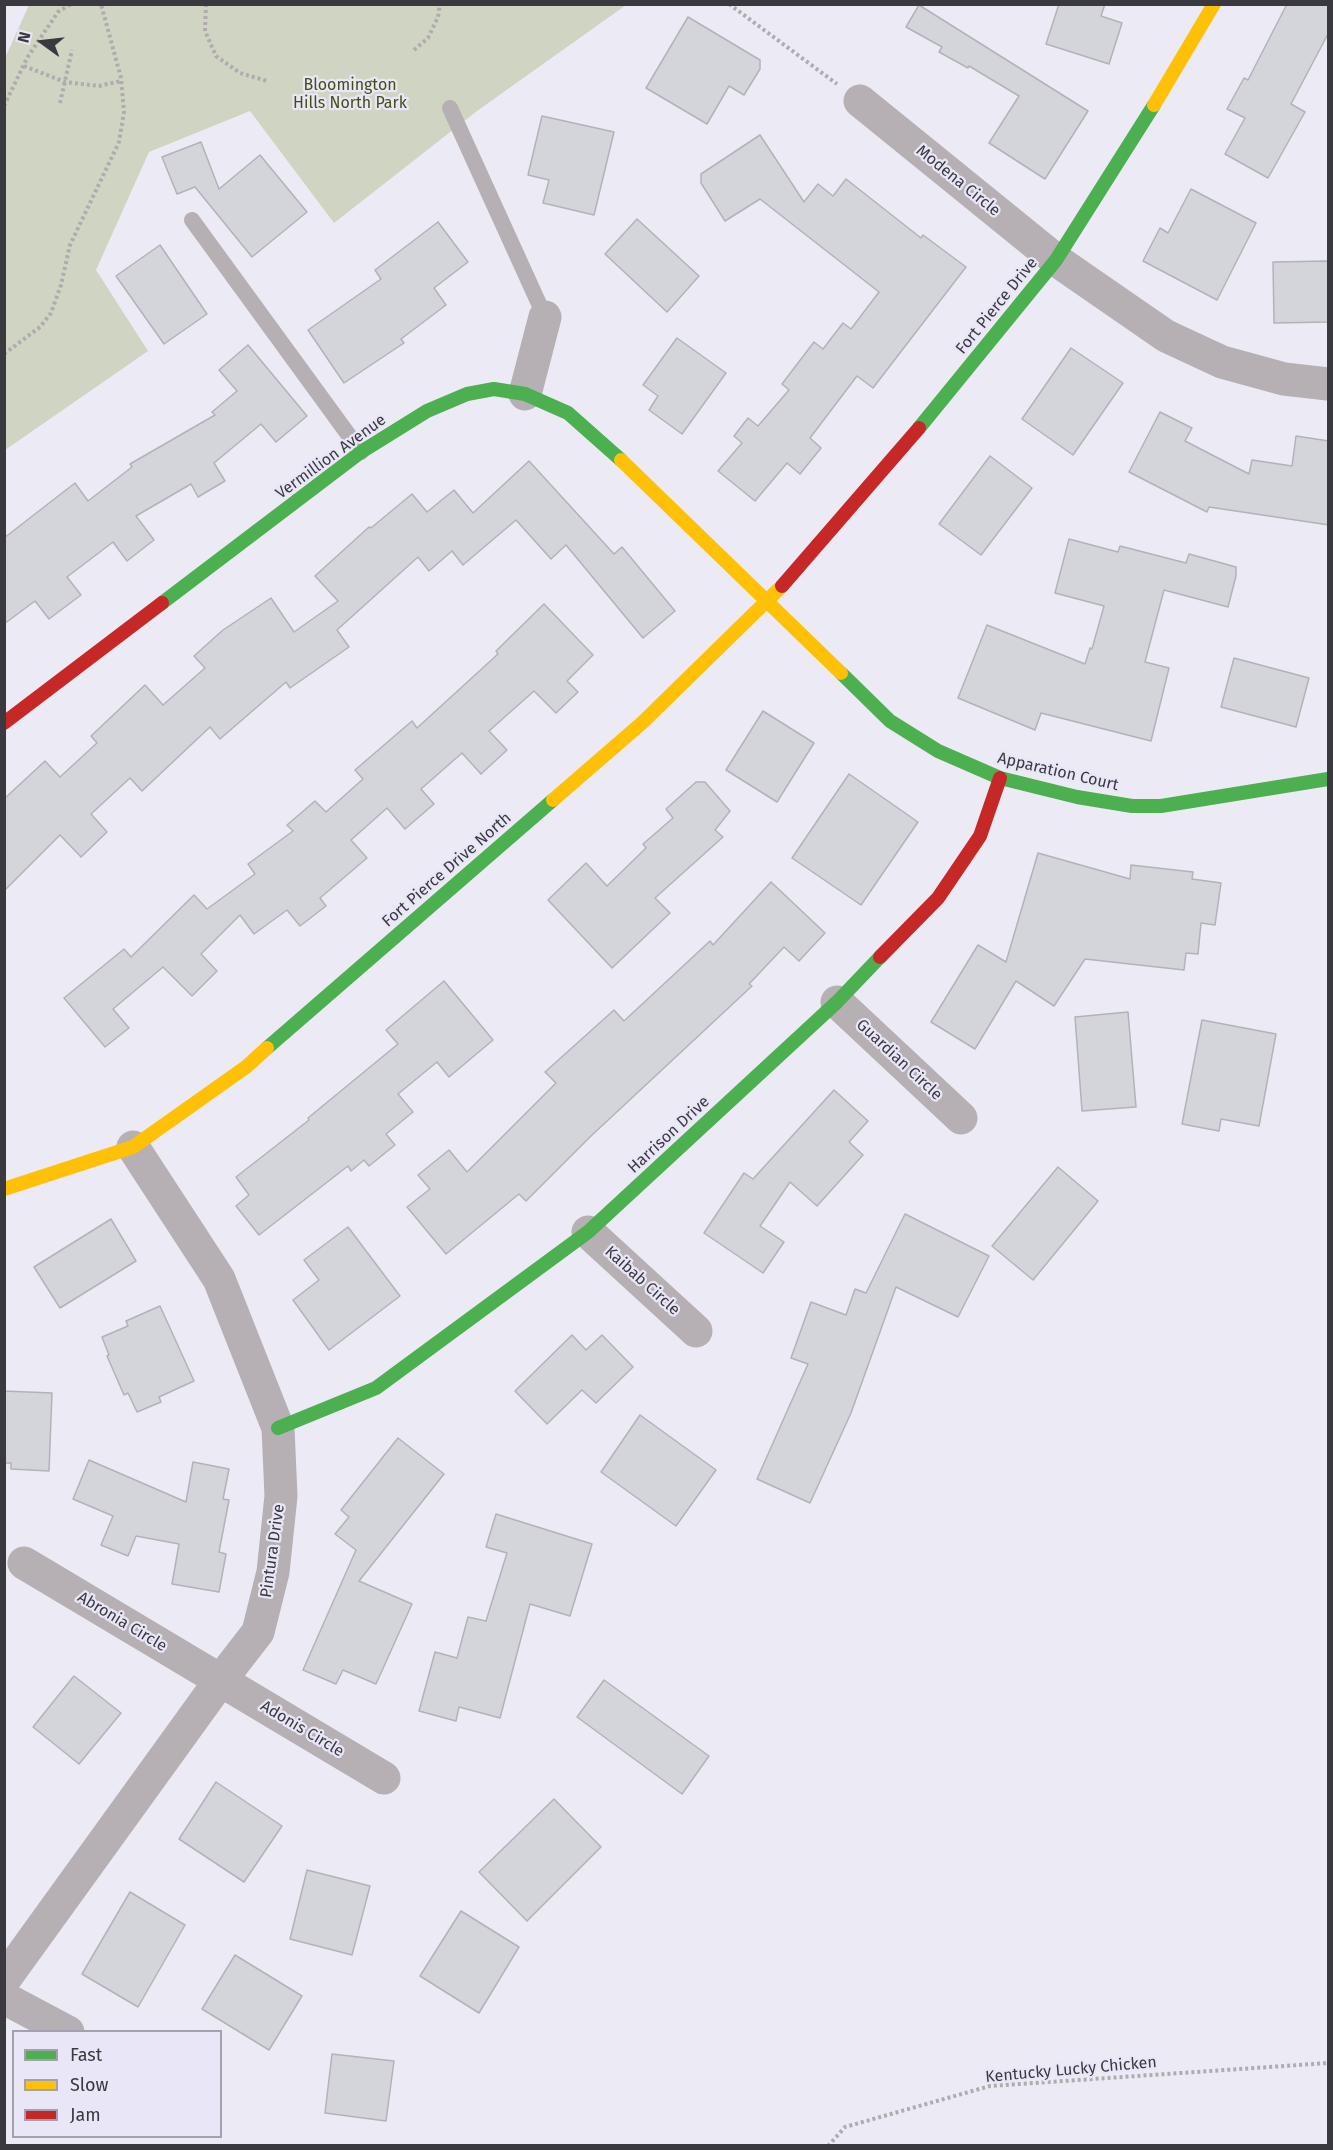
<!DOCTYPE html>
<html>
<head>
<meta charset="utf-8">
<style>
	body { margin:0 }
	#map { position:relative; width:1333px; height:2150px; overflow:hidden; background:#eceaf4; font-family:"Fira Sans",sans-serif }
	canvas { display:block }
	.frame { position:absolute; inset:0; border:6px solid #3a393f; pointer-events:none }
	.legend { position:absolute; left:12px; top:2030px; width:210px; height:108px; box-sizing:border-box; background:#e9e7f7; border:2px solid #a3a1ad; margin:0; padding:8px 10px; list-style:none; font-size:18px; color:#3a393f }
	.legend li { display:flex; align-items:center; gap:12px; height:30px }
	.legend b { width:30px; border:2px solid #a3a1ad }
	.north { position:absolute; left:12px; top:12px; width:60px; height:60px; -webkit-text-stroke:4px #e9e7f7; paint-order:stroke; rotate:285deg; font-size:16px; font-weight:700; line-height:24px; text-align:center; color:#3a393f }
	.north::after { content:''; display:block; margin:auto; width:21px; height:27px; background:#3a393f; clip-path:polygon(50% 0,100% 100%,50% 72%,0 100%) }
</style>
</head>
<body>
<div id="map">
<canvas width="1333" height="2150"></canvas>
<div class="frame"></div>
<ul class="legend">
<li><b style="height:8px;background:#4caf50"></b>Fast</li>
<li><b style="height:8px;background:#ffc107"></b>Slow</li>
<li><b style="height:8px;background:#c62828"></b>Jam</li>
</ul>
<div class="north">N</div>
</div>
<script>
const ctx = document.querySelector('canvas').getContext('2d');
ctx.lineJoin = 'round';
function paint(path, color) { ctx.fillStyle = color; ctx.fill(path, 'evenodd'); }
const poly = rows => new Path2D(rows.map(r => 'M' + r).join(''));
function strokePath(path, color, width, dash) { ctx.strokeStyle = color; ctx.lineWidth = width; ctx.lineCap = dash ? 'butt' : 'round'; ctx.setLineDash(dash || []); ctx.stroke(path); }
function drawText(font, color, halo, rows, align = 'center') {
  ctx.font = font + ' "Fira Sans",sans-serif'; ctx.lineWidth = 4.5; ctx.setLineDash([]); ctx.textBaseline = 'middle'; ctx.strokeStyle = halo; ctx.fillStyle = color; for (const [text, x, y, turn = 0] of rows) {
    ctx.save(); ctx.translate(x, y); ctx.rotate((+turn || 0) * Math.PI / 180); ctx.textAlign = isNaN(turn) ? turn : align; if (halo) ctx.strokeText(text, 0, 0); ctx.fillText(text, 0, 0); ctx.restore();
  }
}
paint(poly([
	[29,5,626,5,477,111,334,223,250,111,149,152,96,270,148,351,5,450,5,58]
]), '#cfd4c3');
const building = poly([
	[1059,4,1105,4,1101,16,1122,23,1109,64,1046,44,1059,4],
	[1287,4,1329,4,1329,32,1291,104,1305,112,1268,178,1225,154,1245,118,1227,109,1244,78,1248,80,1287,4],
	[919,5,1088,111,1045,179,989,143,1019,96,969,66,968,68,939,52,942,47,906,27,919,5],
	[688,17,760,60,760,69,744,95,729,86,707,124,646,88,688,17],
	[542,116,614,132,594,215,543,203,549,180,528,175,542,116],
	[760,135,804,202,818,184,833,196,846,179,921,238,923,235,966,267,873,388,857,376,810,438,821,448,800,474,787,463,755,501,718,471,742,443,734,436,748,418,758,426,789,390,782,384,814,342,823,349,843,323,851,329,879,292,760,199,725,221,701,183,701,174,760,135],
	[201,142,219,189,260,155,307,212,252,257,195,187,177,194,162,157,201,142],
	[1191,189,1256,223,1217,300,1143,261,1160,228,1168,233,1191,189],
	[637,219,699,276,667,312,605,254,637,219],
	[438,222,468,262,434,288,446,305,401,339,404,343,344,383,308,330,381,279,375,270,438,222],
	[160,245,207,314,164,344,116,276,160,245],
	[1329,261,1329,322,1274,323,1273,262,1329,261],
	[677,338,726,373,682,434,649,410,658,396,643,385,677,338],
	[248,345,307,416,276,442,261,424,214,463,225,481,198,497,191,484,136,516,154,540,127,561,113,542,67,577,81,595,49,619,35,601,4,624,4,538,75,483,88,501,132,467,130,464,215,415,212,412,237,391,219,370,248,345],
	[1071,348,1123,383,1073,455,1022,419,1071,348],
	[1160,412,1192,428,1185,441,1249,474,1252,460,1292,466,1296,436,1329,441,1329,525,1209,507,1207,512,1129,472,1160,412],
	[990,456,1032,488,981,555,939,524,990,456],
	[529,461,614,554,622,547,675,611,643,638,566,545,551,559,516,520,463,565,452,551,429,571,418,557,337,630,349,647,290,688,286,682,220,739,210,727,142,791,130,778,91,814,107,832,81,857,60,835,4,891,4,799,45,761,60,777,97,743,91,736,145,685,163,705,205,668,194,656,223,630,271,598,294,632,338,601,315,576,369,527,371,528,412,494,427,512,454,490,473,513,529,461],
	[1069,539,1118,552,1120,546,1186,563,1189,554,1236,567,1236,576,1228,607,1164,590,1145,662,1169,668,1151,741,1041,713,1035,730,958,698,987,625,1085,664,1090,648,1092,649,1104,606,1055,593,1069,539],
	[544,604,593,655,567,681,578,692,556,713,534,691,489,731,507,750,481,774,462,753,421,789,434,804,405,829,387,808,351,840,367,858,320,898,326,906,300,926,287,910,254,934,240,915,201,954,217,971,192,996,163,967,113,1009,129,1028,105,1047,64,998,124,949,131,957,194,895,207,909,255,874,248,864,293,831,287,825,315,801,326,812,363,779,355,770,412,721,417,728,498,654,496,651,544,604],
	[1234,658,1309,678,1296,727,1221,707,1234,658],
	[763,711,814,743,777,802,726,770,763,711],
	[849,774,918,822,861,905,792,858,849,774],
	[696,782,705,782,730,811,715,830,723,837,655,898,670,913,612,968,548,900,586,863,607,886,646,848,643,844,673,818,666,809,696,782],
	[1038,853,1130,879,1131,865,1193,872,1192,879,1221,883,1215,925,1201,923,1198,954,1186,953,1184,970,1085,959,1054,1006,1016,981,975,1049,931,1022,978,945,1006,962,1038,853],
	[771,882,825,933,799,961,784,947,749,984,752,986,591,1136,526,1201,519,1194,446,1254,407,1207,430,1189,418,1175,449,1150,467,1172,556,1083,545,1072,614,1010,624,1021,710,941,713,945,771,882],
	[444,981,493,1040,449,1077,437,1062,398,1094,413,1112,386,1134,395,1145,369,1166,364,1160,351,1171,348,1166,259,1235,236,1206,249,1195,236,1177,309,1120,308,1118,398,1044,386,1030,444,981],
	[1128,1012,1136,1107,1082,1111,1075,1017,1128,1012],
	[1202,1020,1276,1034,1259,1126,1221,1119,1219,1131,1182,1124,1202,1020],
	[834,1090,868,1121,849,1142,863,1155,817,1206,790,1182,760,1226,784,1242,763,1273,704,1233,744,1173,753,1179,834,1090],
	[1058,1167,1098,1201,1033,1280,992,1246,1058,1167],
	[905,1214,989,1256,958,1317,896,1287,851,1413,810,1503,757,1479,808,1364,791,1358,811,1302,846,1315,855,1289,866,1293,905,1214],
	[111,1219,136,1261,60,1308,34,1267,111,1219],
	[348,1227,400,1296,329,1350,293,1300,319,1280,304,1260,348,1227],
	[160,1306,194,1381,159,1397,161,1402,137,1412,128,1393,124,1395,107,1356,109,1355,102,1337,128,1326,126,1321,160,1306],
	[572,1335,586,1350,602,1335,633,1367,596,1403,582,1390,547,1424,515,1391,572,1335],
	[4,1391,52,1393,49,1471,11,1469,11,1463,4,1463,4,1391],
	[640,1415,716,1470,676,1526,601,1472,640,1415],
	[398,1438,444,1474,359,1581,412,1604,376,1684,343,1670,336,1684,303,1670,356,1550,335,1534,349,1517,341,1510,398,1438],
	[89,1460,186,1502,193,1462,229,1469,223,1499,229,1500,219,1552,226,1554,219,1592,172,1584,179,1544,136,1536,128,1556,101,1545,113,1516,73,1499,89,1460],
	[496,1514,592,1544,570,1616,530,1604,500,1718,459,1707,456,1721,419,1711,435,1652,457,1658,468,1617,486,1621,507,1553,486,1547,496,1514],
	[74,1676,121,1713,79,1764,33,1727,74,1676],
	[604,1680,709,1756,682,1794,577,1717,604,1680],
	[216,1782,282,1826,244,1882,179,1839,216,1782],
	[554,1799,601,1847,527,1921,479,1872,554,1799],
	[307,1870,370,1886,352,1955,290,1939,307,1870],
	[130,1892,185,1925,138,2007,82,1974,130,1892],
	[461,1911,519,1947,479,2013,420,1976,461,1911],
	[235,1955,302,1996,269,2050,202,2009,235,1955],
	[332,2054,394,2061,386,2121,325,2113,332,2054]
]);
paint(building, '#d4d4db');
strokePath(building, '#b3b2b9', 1.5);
strokePath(poly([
	[206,4,205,31,216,56,240,73,267,81],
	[729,4,837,84],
	[414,50,428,38,438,17,440,4],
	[24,66,65,82,99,86,121,81],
	[60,103,72,50],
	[4,106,27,58,58,12,71,4],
	[4,354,40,327,51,313,61,285,70,245,119,142,124,112,121,78,101,4],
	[828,2146,845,2127,990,2086,1328,2063]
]), '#b0abae', 4, [3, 3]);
strokePath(poly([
	[450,108,545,317],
	[192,220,361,452]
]), '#b6afb3', 16);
strokePath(poly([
	[860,101,1056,260,1166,336,1222,362,1284,379,1328,384],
	[525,394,545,317],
	[837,1002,961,1118],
	[588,1232,696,1331],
	[24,1563,384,1778],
	[4,1980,220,1681,258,1632,273,1572,281,1496,278,1428,219,1279,133,1147],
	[4,1998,68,2032]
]), '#b6afb3', 33);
strokePath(poly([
	[919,428,1056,260,1154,105],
	[162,603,361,452,427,411,467,394,494,389,525,394,568,413,621,460],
	[841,673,890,721,938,751,1000,778,1077,797,1132,806,1161,806,1328,779],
	[267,1048,553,800],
	[278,1428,376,1388,588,1232,837,1002,880,957]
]), '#4caf50', 14);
strokePath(poly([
	[1154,105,1214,4],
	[621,460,841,673],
	[553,800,643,722,782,586],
	[4,1189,133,1147,246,1067,267,1048]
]), '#ffc107', 14);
strokePath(poly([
	[782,586,919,428],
	[4,723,162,603],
	[880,957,938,898,980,836,1000,778]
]), '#c62828', 14);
drawText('16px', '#444e12', '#e9e7f7', [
	["Bloomington",350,86],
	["Hills North Park",350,104]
]);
drawText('16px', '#3a393f', '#e9e7f7', [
	["Modena Circle",958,181,39],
	["Fort Pierce Drive",997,306,-51],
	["Vermillion Avenue",331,457,-36],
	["Apparation Court",1058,772,13],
	["Fort Pierce Drive North",447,870,-41],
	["Guardian Circle",899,1060,43],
	["Harrison Drive",669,1135,-43],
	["Kaibab Circle",642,1281,42],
	["Pintura Drive",273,1551,-82],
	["Abronia Circle",122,1622,31],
	["Adonis Circle",302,1729,31],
	["Kentucky Lucky Chicken",1071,2070,-5]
]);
</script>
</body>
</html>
